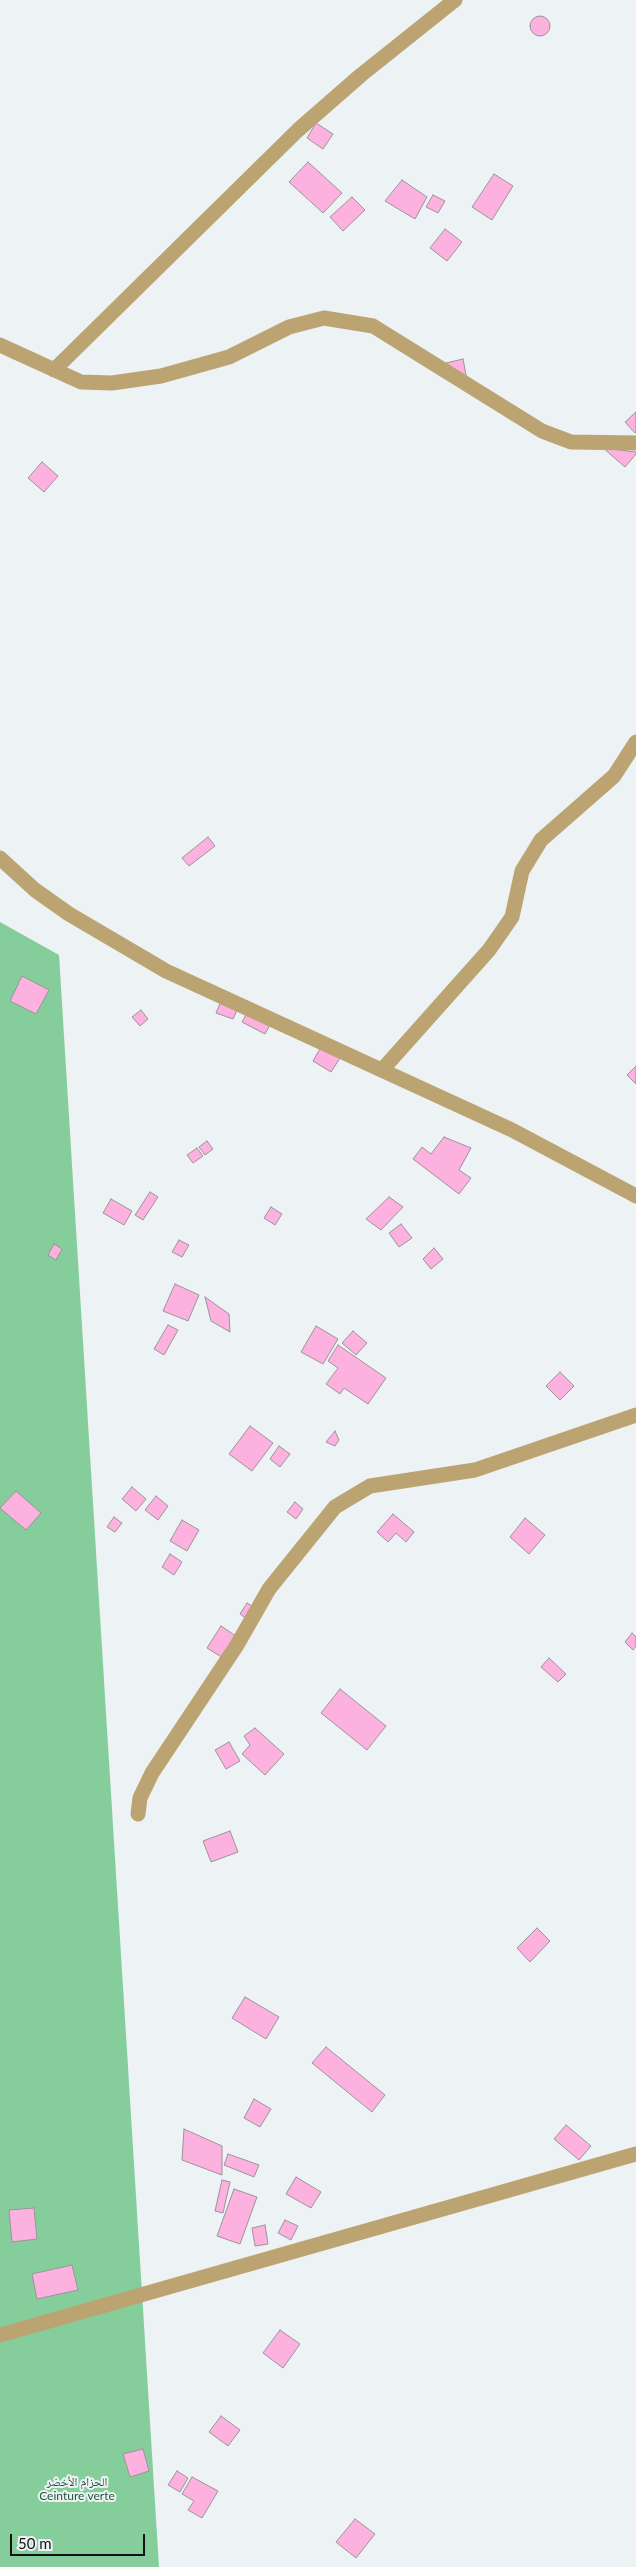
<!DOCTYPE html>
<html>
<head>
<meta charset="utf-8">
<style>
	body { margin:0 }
	#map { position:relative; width:636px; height:2567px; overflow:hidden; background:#edf2f5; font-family:Lato,sans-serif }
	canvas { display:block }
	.scale { position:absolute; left:10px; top:2534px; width:135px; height:22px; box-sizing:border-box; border:2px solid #121314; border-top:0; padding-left:6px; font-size:15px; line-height:18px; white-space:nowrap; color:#121314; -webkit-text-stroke:4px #edf2f5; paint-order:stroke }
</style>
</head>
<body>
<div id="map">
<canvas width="636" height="2567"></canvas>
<div class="scale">50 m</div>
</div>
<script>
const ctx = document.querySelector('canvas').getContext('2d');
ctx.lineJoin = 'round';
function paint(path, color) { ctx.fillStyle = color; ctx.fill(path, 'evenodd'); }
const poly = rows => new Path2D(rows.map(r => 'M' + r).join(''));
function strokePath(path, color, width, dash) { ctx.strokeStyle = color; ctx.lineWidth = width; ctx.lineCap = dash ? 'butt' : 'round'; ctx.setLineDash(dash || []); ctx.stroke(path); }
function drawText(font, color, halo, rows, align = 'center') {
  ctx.font = font + ' Lato,"Noto Naskh Arabic",sans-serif'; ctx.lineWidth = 4; ctx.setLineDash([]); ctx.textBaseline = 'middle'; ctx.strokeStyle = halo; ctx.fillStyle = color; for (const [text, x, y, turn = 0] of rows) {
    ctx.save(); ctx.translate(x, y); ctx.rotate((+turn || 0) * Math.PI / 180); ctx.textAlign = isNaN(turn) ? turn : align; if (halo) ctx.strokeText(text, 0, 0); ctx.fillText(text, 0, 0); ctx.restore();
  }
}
paint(poly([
	[0,922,59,955,159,2567,0,2567]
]), '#85ce9b');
const building = poly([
	'530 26a10 10 0 1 1 20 0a10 10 0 1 1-20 0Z',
	[316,123,333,134,323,149,307,138,316,123],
	[308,162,342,193,323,213,289,182,308,162],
	[494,174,513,186,492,220,472,207,494,174],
	[402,180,427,197,415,219,385,201,402,180],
	[433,195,445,201,438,213,426,207,433,195],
	[352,197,365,210,343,231,330,217,352,197],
	[445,229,462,242,447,261,430,248,445,229],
	[463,359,467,380,446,363,463,359],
	[636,412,636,432,635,433,625,422,636,412],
	[603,448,636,452,636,454,625,467,603,448],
	[42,462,58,476,44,492,28,478,42,462],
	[208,837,215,846,189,866,182,858,208,837],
	[22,976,49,990,36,1014,10,1001,22,976],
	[221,1001,238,1008,233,1019,216,1013,221,1001],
	[141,1010,148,1019,140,1026,132,1017,141,1010],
	[247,1013,270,1025,265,1034,242,1022,247,1013],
	[321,1047,340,1058,331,1072,313,1061,321,1047],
	[636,1066,636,1084,627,1075,636,1066],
	[444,1137,471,1148,459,1170,471,1178,459,1194,413,1159,422,1147,431,1154,444,1137],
	[207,1141,213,1149,205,1155,199,1147,207,1141],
	[197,1148,203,1156,193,1163,187,1155,197,1148],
	[150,1192,158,1197,143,1220,135,1215,150,1192],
	[389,1197,403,1207,381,1230,366,1219,389,1197],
	[111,1199,132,1211,124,1225,103,1213,111,1199],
	[271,1207,282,1214,275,1225,264,1218,271,1207],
	[401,1224,412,1238,399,1247,389,1233,401,1224],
	[179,1240,189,1245,182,1257,172,1252,179,1240],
	[54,1244,62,1249,56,1260,48,1255,54,1244],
	[434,1248,443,1259,431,1269,423,1259,434,1248],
	[175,1284,199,1295,188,1321,163,1311,175,1284],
	[205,1297,229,1314,230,1332,211,1321,205,1297],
	[168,1325,178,1330,164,1355,154,1349,168,1325],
	[316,1326,338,1339,323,1364,301,1352,316,1326],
	[353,1331,367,1343,356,1355,342,1343,353,1331],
	[338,1345,386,1378,368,1404,344,1388,340,1394,326,1384,338,1368,328,1361,338,1345],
	[560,1372,574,1386,560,1400,546,1386,560,1372],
	[250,1426,273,1443,252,1471,229,1454,250,1426],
	[335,1431,339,1440,335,1446,326,1442,335,1431],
	[279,1446,290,1454,280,1467,270,1459,279,1446],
	[132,1487,146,1499,136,1511,122,1499,132,1487],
	[16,1491,41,1513,26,1530,0,1508,16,1491],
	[156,1496,168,1506,158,1520,145,1510,156,1496],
	[295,1502,303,1509,296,1519,287,1512,295,1502],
	[393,1514,414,1532,406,1542,396,1533,388,1542,377,1532,393,1514],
	[114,1517,122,1523,115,1532,107,1527,114,1517],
	[525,1518,545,1535,529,1554,510,1537,525,1518],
	[182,1520,199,1530,187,1551,170,1541,182,1520],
	[170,1554,182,1562,174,1575,162,1567,170,1554],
	[247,1603,255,1608,247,1619,240,1614,247,1603],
	[221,1626,236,1636,223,1658,207,1648,221,1626],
	[632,1633,636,1637,636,1646,633,1650,625,1642,632,1633],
	[549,1658,566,1674,558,1682,541,1667,549,1658],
	[340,1689,386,1726,367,1750,321,1713,340,1689],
	[255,1728,284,1754,265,1775,242,1754,250,1745,244,1736,255,1728],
	[229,1742,240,1761,226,1769,215,1750,229,1742],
	[230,1831,238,1852,211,1862,203,1841,230,1831],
	[537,1928,550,1941,530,1962,517,1948,537,1928],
	[245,1997,279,2017,266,2039,232,2018,245,1997],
	[326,2047,385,2095,372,2112,312,2063,326,2047],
	[254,2099,271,2109,260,2127,244,2118,254,2099],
	[566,2125,591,2146,579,2160,554,2139,566,2125],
	[184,2129,222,2146,222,2175,182,2160,184,2129],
	[228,2154,259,2165,254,2177,224,2165,228,2154],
	[296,2177,321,2192,311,2208,286,2194,296,2177],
	[222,2180,230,2182,223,2213,215,2211,222,2180],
	[234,2189,257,2197,240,2244,217,2236,234,2189],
	[34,2208,37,2239,12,2242,9,2210,34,2208],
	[285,2220,298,2226,291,2240,278,2233,285,2220],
	[265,2225,268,2244,255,2246,252,2228,265,2225],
	[72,2265,78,2290,37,2299,32,2274,72,2265],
	[280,2330,300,2344,283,2368,263,2353,280,2330],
	[221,2416,240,2430,228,2446,209,2432,221,2416],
	[143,2449,149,2471,130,2477,123,2454,143,2449],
	[177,2471,188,2478,180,2492,168,2485,177,2471],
	[192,2477,218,2491,202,2518,188,2510,194,2501,182,2494,192,2477],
	[355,2519,375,2534,356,2558,336,2542,355,2519]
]);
paint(building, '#fcb1de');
strokePath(building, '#999597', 1);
strokePath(poly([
	[0,345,81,382,112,383,161,376,229,357,289,327,324,318,373,326,542,431,571,442,636,443],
	[54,370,298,130,361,75,455,0],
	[0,858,35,890,69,914,166,971,512,1130,636,1196],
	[382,1070,489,950,512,917,522,871,541,840,614,776,636,742],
	[138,1814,140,1798,152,1773,237,1645,269,1589,335,1507,370,1486,475,1470,636,1415]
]), '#bba471', 15);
strokePath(poly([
	[0,2335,636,2154]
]), '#bba471', 15);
drawText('12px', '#215634', '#edf2f5', [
	["الحزام الأخضر",77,2482],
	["Ceinture verte",77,2496]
]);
</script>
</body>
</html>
